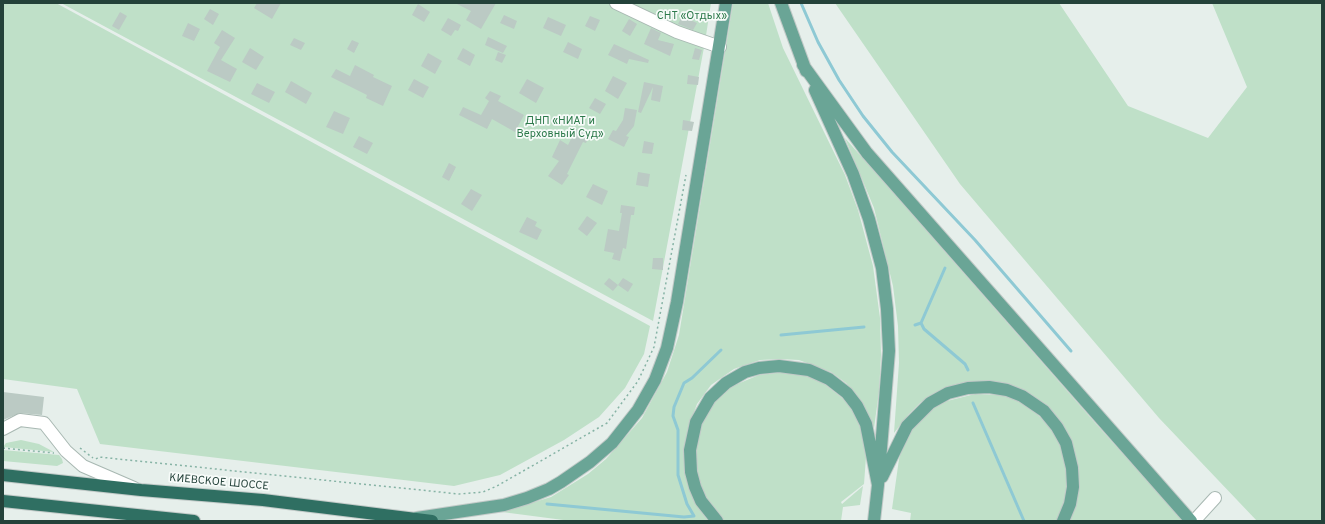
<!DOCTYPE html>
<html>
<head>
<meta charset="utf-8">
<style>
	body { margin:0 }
	#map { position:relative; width:1325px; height:524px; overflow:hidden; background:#e6efeb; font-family:Overpass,sans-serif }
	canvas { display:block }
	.frame { position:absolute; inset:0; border:4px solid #24423a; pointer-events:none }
</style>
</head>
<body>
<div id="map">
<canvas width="1325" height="524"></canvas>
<div class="frame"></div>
</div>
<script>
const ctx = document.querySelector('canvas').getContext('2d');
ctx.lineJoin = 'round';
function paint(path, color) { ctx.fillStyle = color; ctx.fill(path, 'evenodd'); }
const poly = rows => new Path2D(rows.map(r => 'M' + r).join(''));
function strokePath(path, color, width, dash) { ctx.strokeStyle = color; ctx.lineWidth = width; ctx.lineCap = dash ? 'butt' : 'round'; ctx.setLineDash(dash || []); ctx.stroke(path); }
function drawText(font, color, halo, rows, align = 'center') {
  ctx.font = font + ' Overpass,sans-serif'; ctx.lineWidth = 3.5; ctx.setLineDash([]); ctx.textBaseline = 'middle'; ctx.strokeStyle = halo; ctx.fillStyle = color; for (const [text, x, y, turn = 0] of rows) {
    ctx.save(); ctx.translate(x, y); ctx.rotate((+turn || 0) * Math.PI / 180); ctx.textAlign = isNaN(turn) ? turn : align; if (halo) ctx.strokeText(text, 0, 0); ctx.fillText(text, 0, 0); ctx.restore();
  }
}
paint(poly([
	[3,3,56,3,650,326,644,354,625,388,599,417,564,440,500,475,454,486,100,444,77,389,3,379],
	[61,3,711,3,705,42,653,321],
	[733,3,768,3,783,48,845,175,858,210,873,266,880,318,881,355,879,392,874,428,863,404,846,383,831,372,799,360,780,359,760,360,734,369,711,385,697,404,688,428,684,457,687,481,694,501,708,521,571,521,502,512,551,497,588,474,606,459,642,418,667,372,679,335],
	[835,3,1059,3,1128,106,1208,138,1247,87,1212,3,1322,3,1322,521,1257,521,1159,418,960,184],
	[845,138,1097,425,1183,521,1068,521,1078,494,1079,481,1075,453,1071,439,1062,424,1049,408,1028,393,943,389,921,402,909,414,894,433,899,363,898,326,893,286,874,208],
	[785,372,807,376,822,382,846,401,857,417,863,434,866,457,864,484,841,502,842,504,863,486,860,505,843,507,841,521,724,521,708,503,697,478,695,458,698,434,702,423,714,402,730,387,759,375],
	[975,394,1001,395,1018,400,1038,415,1051,429,1061,446,1064,454,1068,480,1064,503,1057,521,910,521,911,513,892,509,899,459,902,446,908,435,924,415,936,406,947,401],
	[21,440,39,444,54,452,3,447,6,443],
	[3,450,59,455,62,459,63,463,57,466,3,461]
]), '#bfe0c8');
strokePath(poly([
	[801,3,818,42,839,80,863,116,892,152,975,240,1071,351],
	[945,268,921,323,924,329,965,364,968,370],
	[915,325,921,323],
	[781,335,864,327],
	[973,403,1024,521],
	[547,504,684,517,694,516,687,504,678,475,678,430,673,416,674,407,684,383,692,378,721,350]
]), '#8ec9d4', 3);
paint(poly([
	[257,3,281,3,272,19,254,8],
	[455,3,496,3,481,29,466,20,471,11],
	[418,4,430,12,424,22,412,15],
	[210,9,219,14,213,25,204,19],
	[120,12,127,16,119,30,112,26],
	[504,15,517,21,514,29,500,23],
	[590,16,600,20,595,31,585,26],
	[682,16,697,23,693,30,678,24],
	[548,17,566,25,561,36,543,28],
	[448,18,461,25,458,31,455,30,451,36,441,30],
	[629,19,637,24,630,36,622,31],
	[188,23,200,29,194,41,182,36],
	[651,28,661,33,658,40,674,44,670,56,644,44],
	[222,30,235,38,221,60,237,69,230,82,207,71,220,47,214,43],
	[488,37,507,46,503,53,485,45],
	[294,38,305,43,301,50,290,45],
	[352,40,359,43,354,53,347,49],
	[568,42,582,49,578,59,563,52],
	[614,44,649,60,648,63,629,59,627,64,608,55],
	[250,48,264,57,256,70,242,62],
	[463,48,475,55,470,66,457,59],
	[695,48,702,50,699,60,692,59],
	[498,52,506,55,502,63,495,60],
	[428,53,442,61,435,74,421,66],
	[355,65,374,75,373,77,392,86,383,106,366,98,367,95,331,77,336,69,350,76],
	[688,75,699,77,698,85,687,84],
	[613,76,627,83,618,99,605,91],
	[414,79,429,87,423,98,408,90],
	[527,79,544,88,536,103,519,93],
	[291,81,312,93,306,104,285,92],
	[644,82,663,86,660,102,651,100,653,87,641,113,638,112],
	[257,83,275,92,269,103,251,94],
	[490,91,501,96,498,101,524,115,515,132,492,119,487,129,459,115,463,107,481,115,489,101,485,98],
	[595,98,606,104,600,114,589,108],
	[625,108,637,110,634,126,626,136,629,137,624,147,608,139,613,130,616,131,623,120],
	[334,111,350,118,343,134,326,127],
	[683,120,694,122,692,131,682,130],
	[576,129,589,136,586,143,583,142,567,174,569,175,562,185,548,176,559,161,552,157,560,140,568,145],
	[359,136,373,143,367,154,353,147],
	[644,141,654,143,652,154,642,153],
	[449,163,456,167,449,181,442,177],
	[638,172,650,174,648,187,636,185],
	[593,184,608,191,602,205,586,197],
	[471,189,482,195,472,211,461,204],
	[621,205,635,207,634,215,631,215,626,249,623,248,620,261,612,259,614,253,604,251,608,229,619,231,622,213,620,213],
	[587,216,597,223,587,236,578,229],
	[527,217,537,222,535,226,542,230,537,240,519,232],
	[653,258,663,258,663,270,652,269],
	[609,278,618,285,613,291,604,284],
	[623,278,633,284,628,292,618,285],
	[3,392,44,397,42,415,20,413,3,420]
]), '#bbcac4');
const minor = poly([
	[616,3,677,32,720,47],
	[3,429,20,420,44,423,66,451,83,466,134,488],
	[1194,521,1215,498]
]);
const major = poly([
	[781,3,806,71],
	[803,65,867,153,1191,521],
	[815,90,853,174,869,219,882,268,887,309,889,351,878,485],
	[882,477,907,426,930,403,948,393,968,388,989,387,1007,390,1022,396,1044,411,1057,427,1066,443,1072,468,1073,487,1070,504,1063,521],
	[417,518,504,505,527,498,549,489,561,482,590,462,612,443,638,410,655,380,667,348,677,302,726,3],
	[717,521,701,501,695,487,691,472,690,450,696,422,710,398,726,383,745,372,759,368,779,366,809,370,829,379,847,393,857,406,866,424,878,485,874,521]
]);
const highway = poly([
	[3,475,141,490,263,500,432,521],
	[3,501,194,521]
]);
strokePath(minor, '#a8b8b2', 14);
strokePath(major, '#c2cac8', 14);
strokePath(highway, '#c2cac8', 14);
strokePath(poly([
	[3,448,54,453],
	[80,448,93,458],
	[96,459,99,457,459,494,483,492,497,486,607,423,638,381,654,347,686,175]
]), '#86b3a5', 1.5, [2, 3]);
strokePath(minor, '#fff', 12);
strokePath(major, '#6aa596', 12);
strokePath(highway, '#2f6f62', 12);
drawText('11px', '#2d7a4b', '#f7fbf9', [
	["СНТ «Отдых»",692,17],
	["ДНП «НИАТ и",560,122],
	["Верховный Суд»",560,135]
]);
drawText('11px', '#24423a', '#f7fbf9', [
	["КИЕВСКОЕ ШОССЕ",219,483,5]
]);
</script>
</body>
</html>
